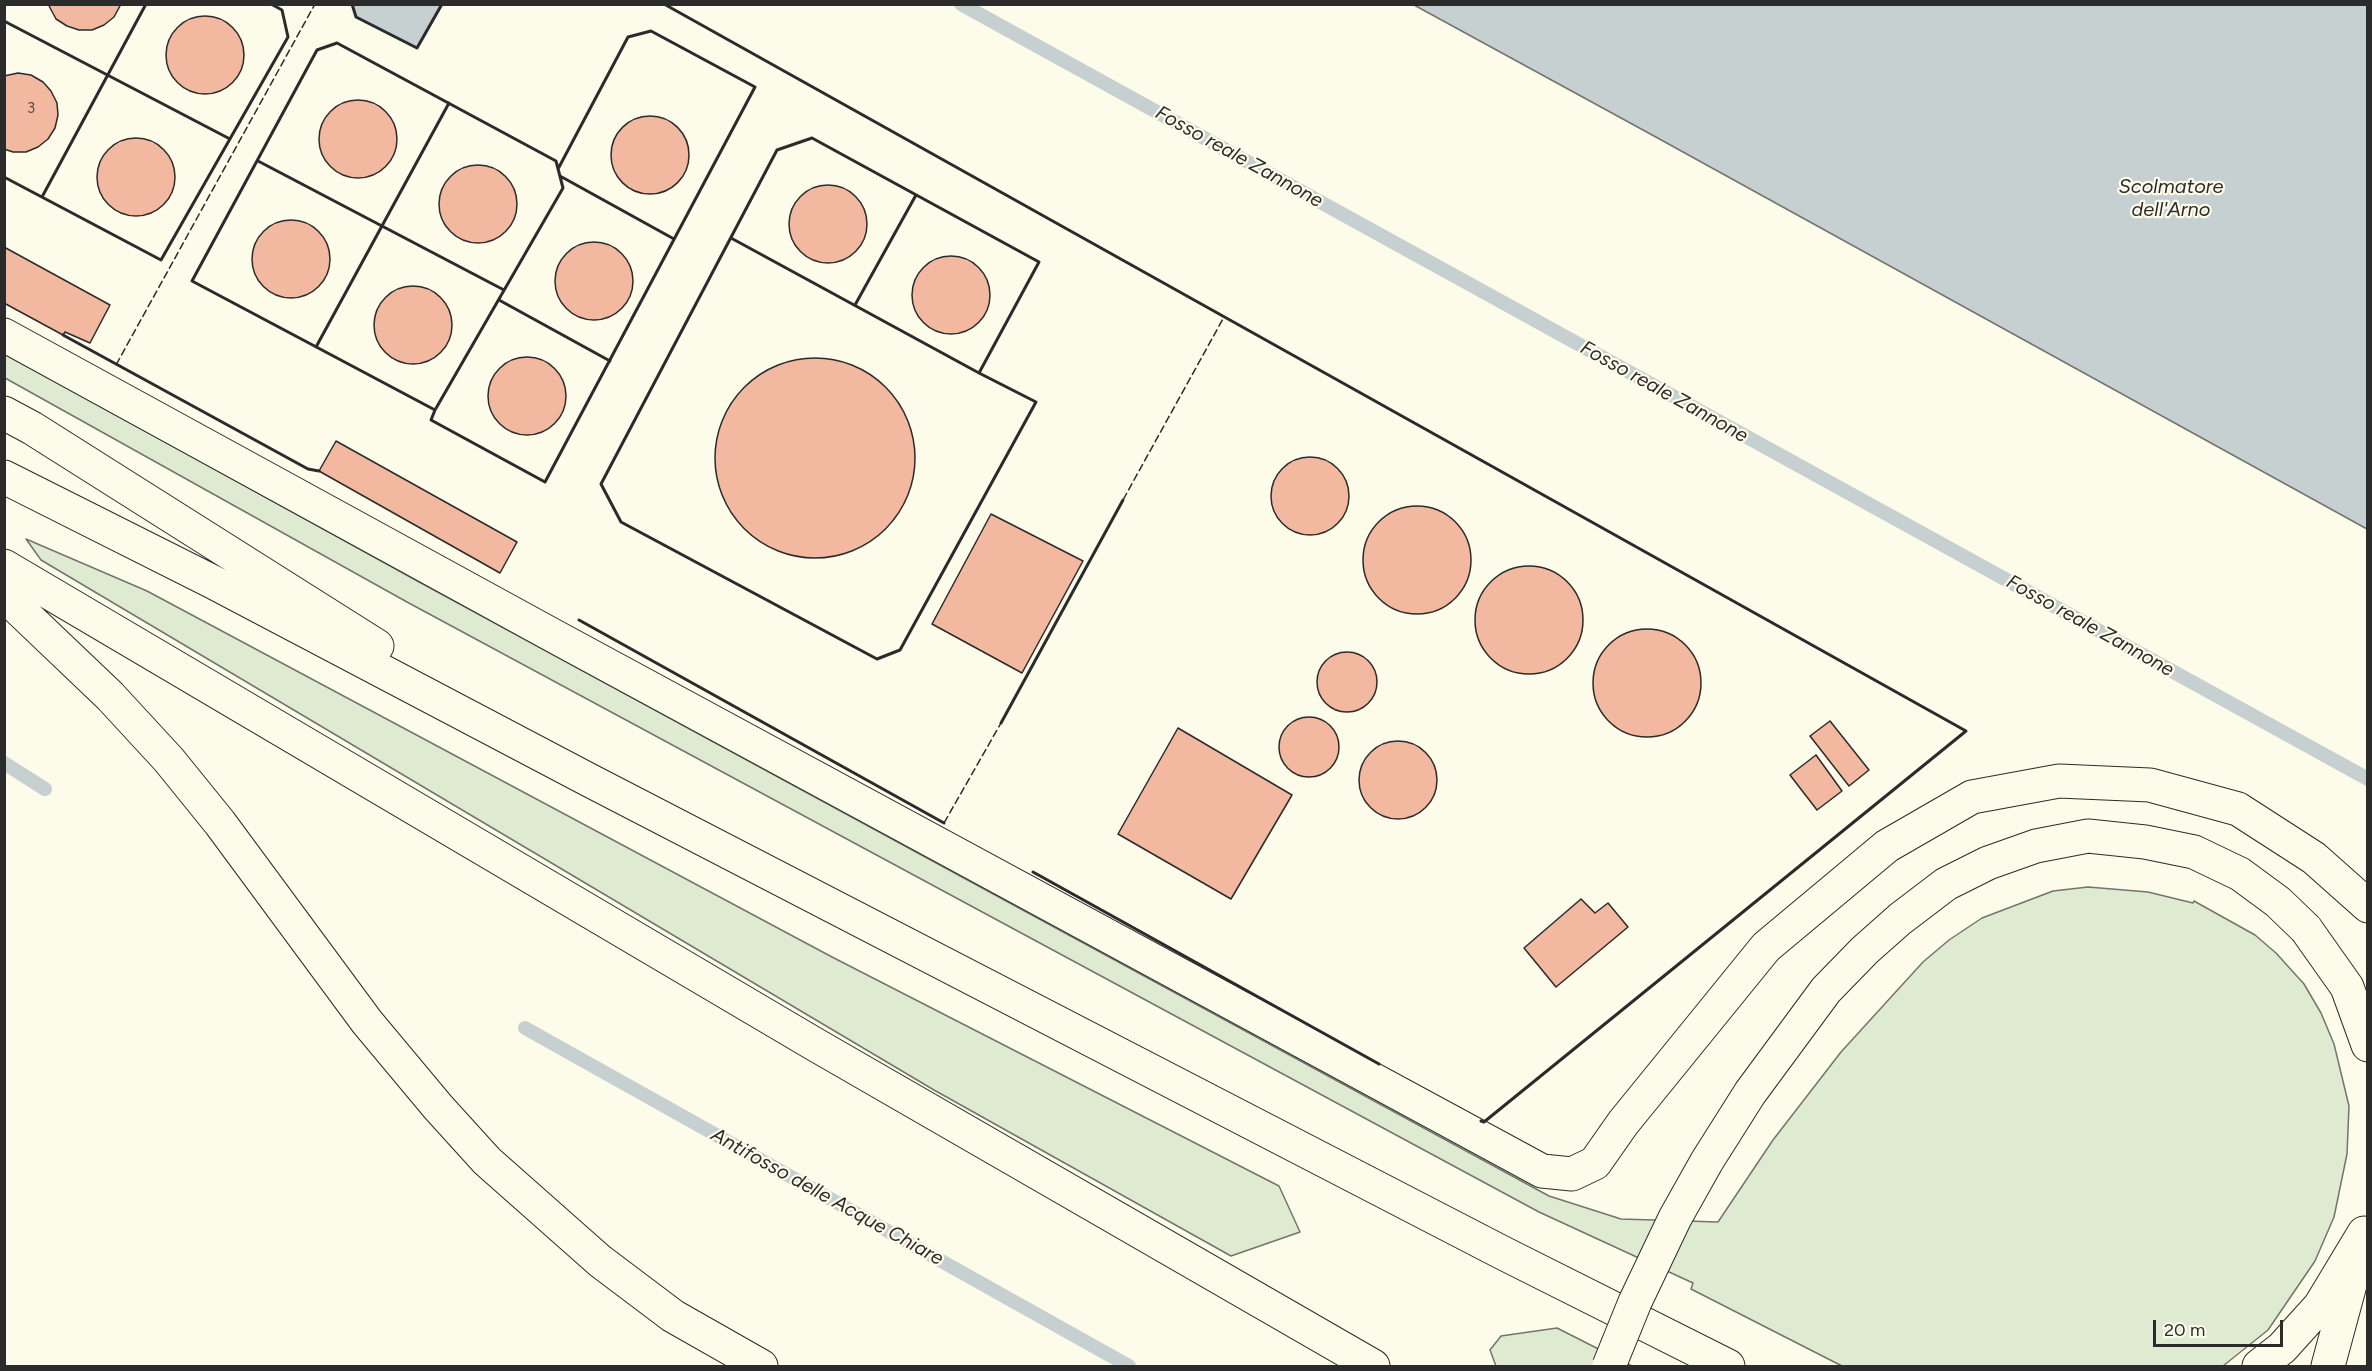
<!DOCTYPE html>
<html>
<head>
<meta charset="utf-8">
<style>
	body { margin:0 }
	#map { position:relative; width:2372px; height:1371px; overflow:hidden; background:#fdfbea; font-family:Figtree,sans-serif }
	canvas { display:block }
	.frame { position:absolute; inset:0; border:6px solid #2b2b2b; pointer-events:none }
	.scale { position:absolute; left:2153px; top:1320px; width:130px; height:27px; box-sizing:border-box; border:3px solid #2b2b2b; border-top:0; padding-left:8px; font-size:18px; line-height:21px; white-space:nowrap; color:#2b2b2b; -webkit-text-stroke:4px #fdfbea; paint-order:stroke }
</style>
</head>
<body>
<div id="map">
<canvas width="2372" height="1371"></canvas>
<div class="frame"></div>
<div class="scale">20 m</div>
</div>
<script>
const ctx = document.querySelector('canvas').getContext('2d');
ctx.lineJoin = 'round';
function paint(path, color) { ctx.fillStyle = color; ctx.fill(path, 'evenodd'); }
const poly = rows => new Path2D(rows.map(r => 'M' + r).join(''));
function strokePath(path, color, width, dash) { ctx.strokeStyle = color; ctx.lineWidth = width; ctx.lineCap = dash ? 'butt' : 'round'; ctx.setLineDash(dash || []); ctx.stroke(path); }
function drawText(font, color, halo, rows, align = 'center') {
  ctx.font = font + ' Figtree,sans-serif'; ctx.lineWidth = 4.5; ctx.setLineDash([]); ctx.textBaseline = 'middle'; ctx.strokeStyle = halo; ctx.fillStyle = color; for (const [text, x, y, turn = 0] of rows) {
    ctx.save(); ctx.translate(x, y); ctx.rotate((+turn || 0) * Math.PI / 180); ctx.textAlign = isNaN(turn) ? turn : align; if (halo) ctx.strokeText(text, 0, 0); ctx.fillText(text, 0, 0); ctx.restore();
  }
}
const green = poly([
	[4,353,421,583,1549,1196,1621,1219,1718,1222,1773,1140,1841,1052,1923,962,1949,940,1982,918,2053,891,2088,887,2148,892,2193,903,2194,901,2255,935,2276,953,2304,984,2321,1013,2334,1044,2349,1106,2347,1154,2334,1217,2315,1261,2268,1330,2223,1366,1842,1366,1691,1289,1693,1283,1539,1212,407,602,5,378,4,353],
	[26,539,147,591,832,957,1279,1186,1300,1232,1231,1256,934,1090,41,560,26,539],
	[1557,1328,1632,1366,1496,1366,1490,1350,1501,1336,1557,1328]
]);
paint(green, '#deebd1');
strokePath(green, '#74746e', 1.5);
const water = poly([
	[352,5,352,4,442,5,417,48,356,17,352,5],
	[1414,5,2367,5,2367,529,1654,136,1414,5]
]);
paint(water, '#c7d0d0');
strokePath(water, '#74746e', 1.5);
strokePath(poly([
	[961,4,2368,779],
	[4,763,45,789],
	[525,1028,1129,1366]
]), '#c7d0d0', 14);
const building = poly([
	[48,4,121,4,114,17,104,25,92,30,79,30,67,26,56,19,48,4],
	'166 55a39 39 0 1 1 78 0a39 39 0 1 1-78 0Z',
	[18,73,31,75,43,82,51,91,57,103,58,115,55,128,48,139,38,147,26,152,13,152,4,149,4,76,18,73],
	'319 139a39 39 0 1 1 78 0a39 39 0 1 1-78 0Z',
	'611 155a39 39 0 1 1 78 0a39 39 0 1 1-78 0Z',
	'97 177a39 39 0 1 1 78 0a39 39 0 1 1-78 0Z',
	'439 204a39 39 0 1 1 78 0a39 39 0 1 1-78 0Z',
	'789 224a39 39 0 1 1 78 0a39 39 0 1 1-78 0Z',
	'252 259a39 39 0 1 1 78 0a39 39 0 1 1-78 0Z',
	'555 281a39 39 0 1 1 78 0a39 39 0 1 1-78 0Z',
	[4,247,110,305,90,343,65,332,63,335,4,303,4,247],
	'912 295a39 39 0 1 1 78 0a39 39 0 1 1-78 0Z',
	'374 325a39 39 0 1 1 78 0a39 39 0 1 1-78 0Z',
	'488 396a39 39 0 1 1 78 0a39 39 0 1 1-78 0Z',
	'715 458a100 100 0 1 1 200 0a100 100 0 1 1-200 0Z',
	[336,441,517,542,500,573,319,471,336,441],
	'1271 496a39 39 0 1 1 78 0a39 39 0 1 1-78 0Z',
	'1363 560a54 54 0 1 1 108 0a54 54 0 1 1-108 0Z',
	[991,514,1083,561,1022,673,932,624,991,514],
	'1475 620a54 54 0 1 1 108 0a54 54 0 1 1-108 0Z',
	'1593 683a54 54 0 1 1 108 0a54 54 0 1 1-108 0Z',
	'1317 682a30 30 0 1 1 60 0a30 30 0 1 1-60 0Z',
	'1279 747a30 30 0 1 1 60 0a30 30 0 1 1-60 0Z',
	[1830,721,1869,770,1849,786,1810,736,1830,721],
	[1178,728,1292,795,1231,899,1118,834,1178,728],
	'1359 780a39 39 0 1 1 78 0a39 39 0 1 1-78 0Z',
	[1816,755,1842,791,1817,810,1790,775,1816,755],
	[1581,899,1595,913,1608,903,1628,927,1556,987,1524,948,1581,899]
]);
paint(building, '#f2b8a0');
strokePath(building, '#2b2b2b', 1.5);
const minor = poly([
	[4,335,554,636,1542,1171,1572,1174,1595,1163,1623,1123,1766,947,1887,846,1972,797,2059,781,2150,785,2238,809,2314,858,2368,906]
]);
const highway = poly([
	[4,413,32,428,377,646],
	[4,477,213,582,589,780,1503,1253,1728,1366],
	[4,566,816,1045,1373,1366],
	[4,595,110,696,169,760,220,823,367,1022,438,1107,487,1161,600,1261,673,1316,761,1366],
	[2306,929,2347,987,2368,1045],
	[2259,1366,2282,1348,2320,1306,2364,1233],
	[2328,1366,2354,1270]
]);
strokePath(minor, '#2b2b2b', 35);
strokePath(highway, '#2b2b2b', 35);
strokePath(minor, '#fdfbea', 33);
strokePath(highway, '#fdfbea', 33);
const highwayBridge = poly([
	[1609,1366,1635,1302,1675,1218,1707,1161,1750,1093,1826,990,1865,950,1900,919,1946,884,1988,863,2036,846,2088,836,2145,842,2194,852,2240,874,2278,902,2306,929]
]);
strokePath(highwayBridge, '#2b2b2b', 35, []);
strokePath(highwayBridge, '#fdfbea', 33);
strokePath(poly([
	[116,365,315,4],
	[1123,500,1224,317],
	[944,823,1001,723]
]), '#2b2b2b', 1.5, [8, 3]);
strokePath(poly([
	[352,4,356,17,417,48,442,4],
	[664,4,1966,731,1484,1122,1481,1121],
	[4,21,230,139],
	[337,43,556,161,563,188,435,410,192,281,317,50,337,43],
	[812,138,1039,262,979,373,1036,402,900,650,877,659,621,522,601,484,777,150,812,138],
	[258,161,504,290],
	[560,176,674,239],
	[4,177,161,260,288,37,282,10,271,4],
	[42,197,146,4],
	[731,238,979,373],
	[499,300,610,361],
	[855,305,916,195],
	[63,335,308,469,319,471],
	[316,347,449,103],
	[435,410,431,420,545,482,755,87,651,31,628,37,558,169],
	[579,620,944,823],
	[1001,723,1123,500],
	[1033,872,1379,1064]
]), '#2b2b2b', 3);
drawText('15px', '#5d4e48', null, [
	["3",31,109]
]);
drawText('italic 20px', '#2b2b2b', '#fdfbea', [
	["Fosso reale Zannone",1239,157,29],
	["Scolmatore",2171,187],
	["dell'Arno",2171,210],
	["Fosso reale Zannone",1664,392,29],
	["Fosso reale Zannone",2090,626,29],
	["Antifosso delle Acque Chiare",827,1197,29]
]);
</script>
</body>
</html>
